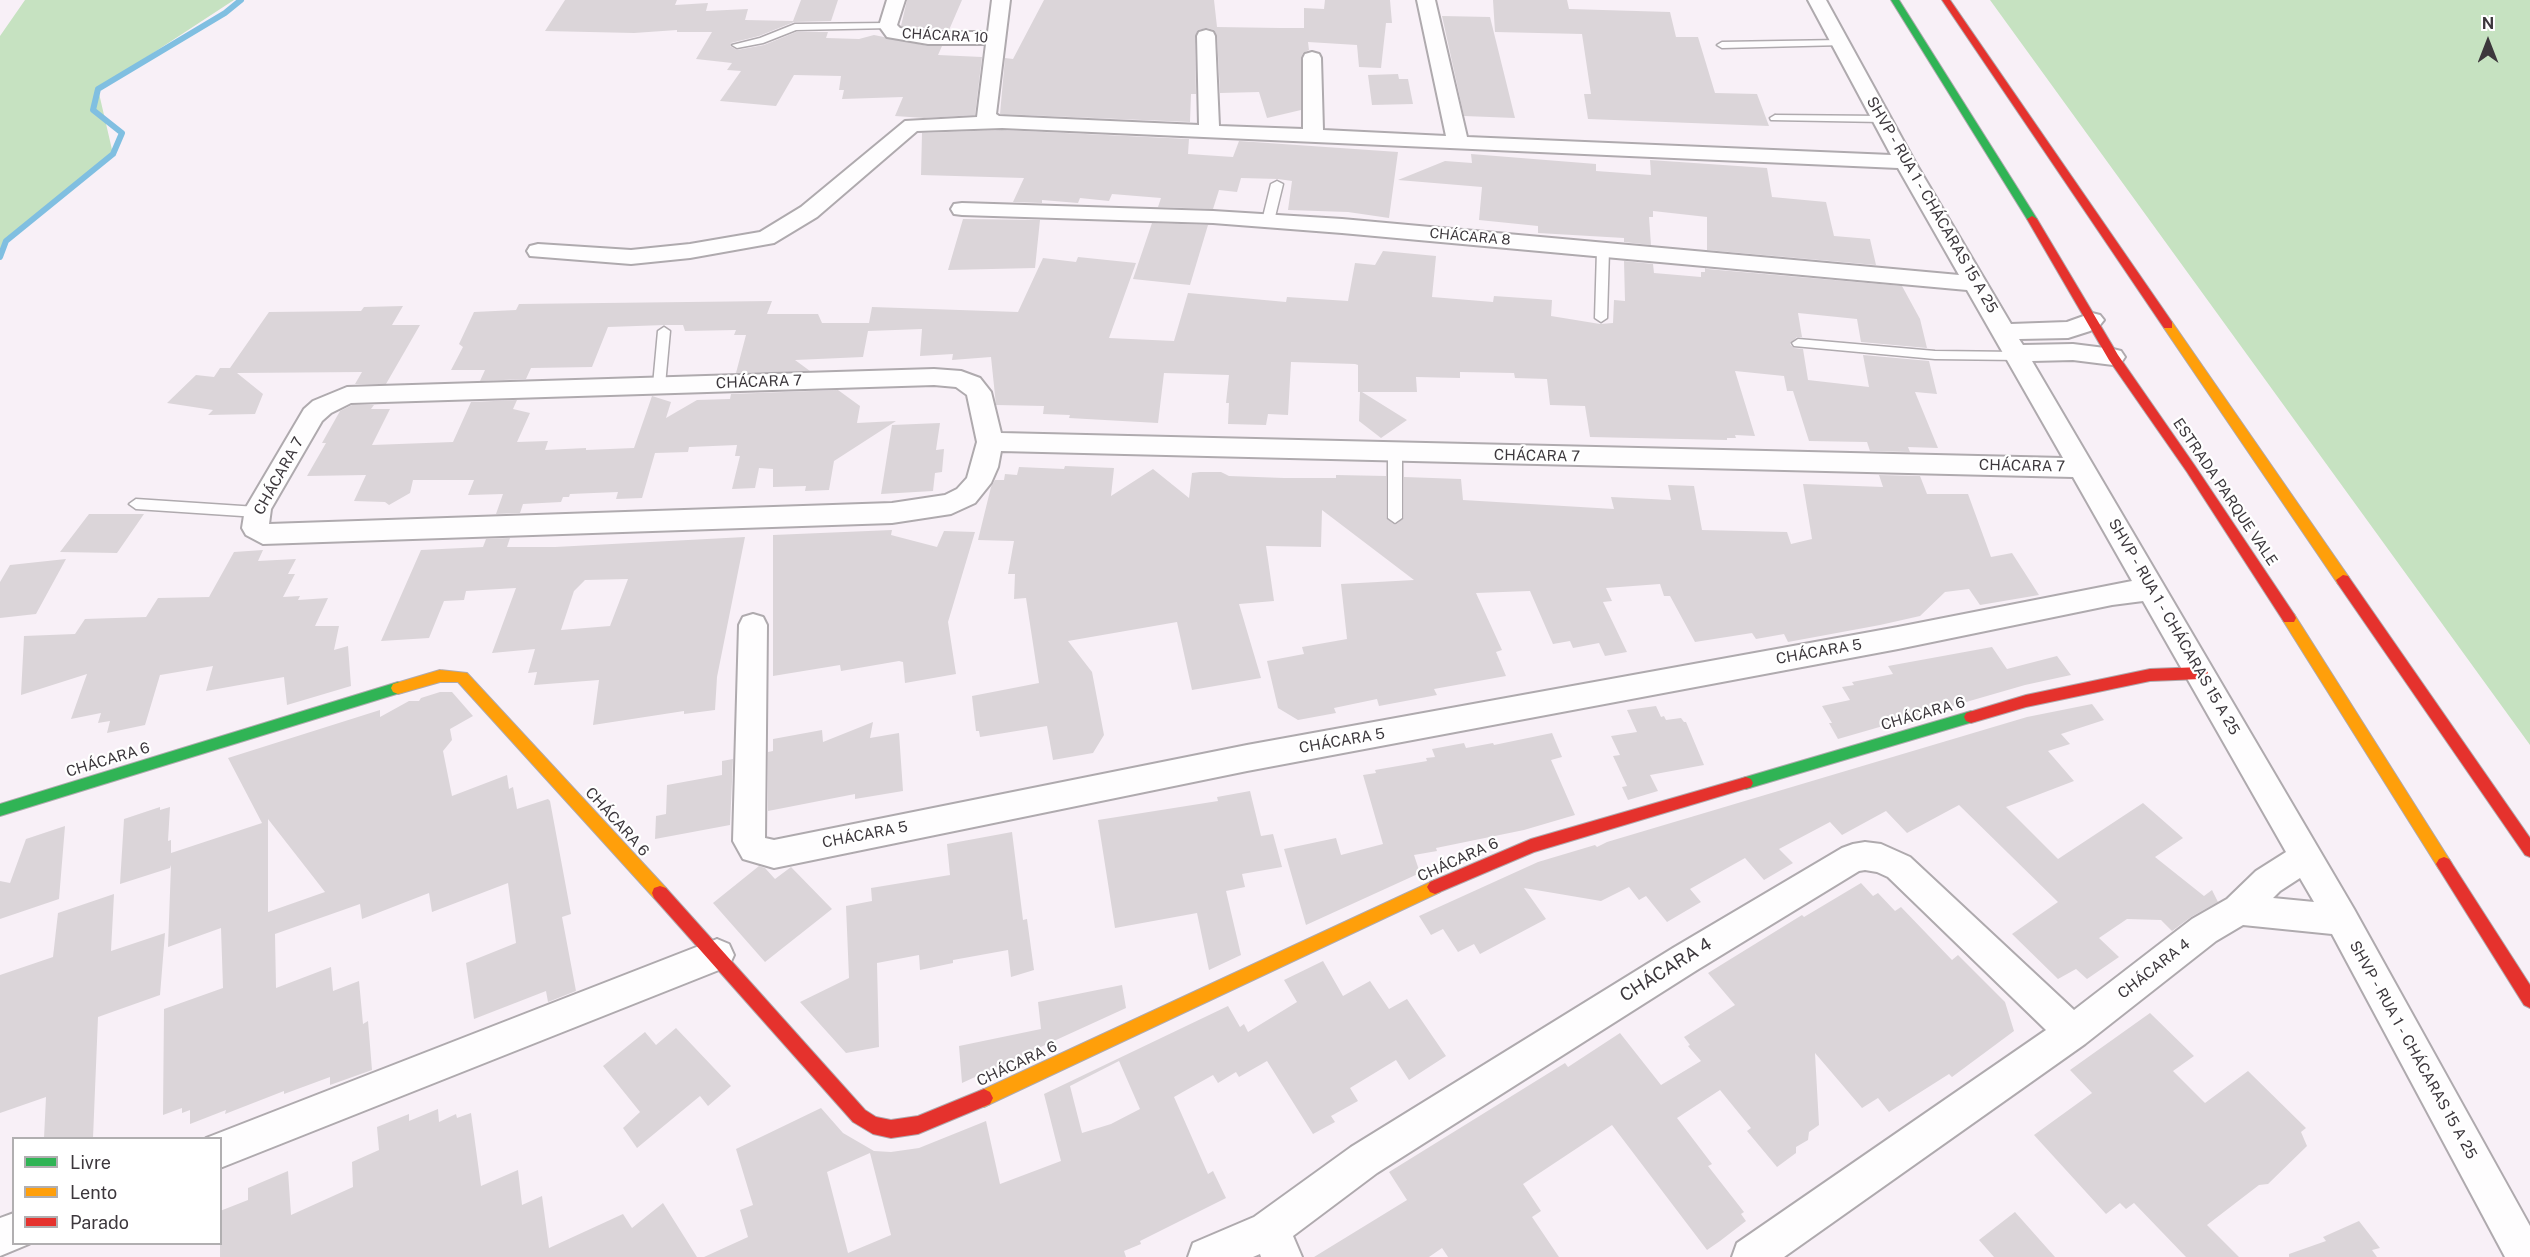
<!DOCTYPE html>
<html>
<head>
<meta charset="utf-8">
<style>
	body { margin:0 }
	#map { position:relative; width:2530px; height:1257px; overflow:hidden; background:#f8f0f7; font-family:"Public Sans",sans-serif }
	canvas { display:block }
	.legend { position:absolute; left:12px; top:1137px; width:210px; height:108px; box-sizing:border-box; background:#fff; border:2px solid #b1afb1; margin:0; padding:8px 10px; list-style:none; font-size:18px; color:#3c373c }
	.legend li { display:flex; align-items:center; gap:12px; height:30px }
	.legend b { width:30px; border:2px solid #b1afb1 }
	.north { position:absolute; left:2458px; top:12px; width:60px; height:60px; -webkit-text-stroke:4px #fff; paint-order:stroke; rotate:0deg; font-size:16px; font-weight:700; line-height:24px; text-align:center; color:#3c373c }
	.north::after { content:''; display:block; margin:auto; width:21px; height:27px; background:#3c373c; clip-path:polygon(50% 0,100% 100%,50% 72%,0 100%) }
</style>
</head>
<body>
<div id="map">
<canvas width="2530" height="1257"></canvas>
<ul class="legend">
<li><b style="height:8px;background:#30b455"></b>Livre</li>
<li><b style="height:8px;background:#ff9f0a"></b>Lento</li>
<li><b style="height:8px;background:#e5322d"></b>Parado</li>
</ul>
<div class="north">N</div>
</div>
<script>
const ctx = document.querySelector('canvas').getContext('2d');
ctx.lineJoin = 'round';
function paint(path, color) { ctx.fillStyle = color; ctx.fill(path, 'evenodd'); }
const poly = rows => new Path2D(rows.map(r => 'M' + r).join(''));
function strokePath(path, color, width, dash) { ctx.strokeStyle = color; ctx.lineWidth = width; ctx.lineCap = dash ? 'butt' : 'round'; ctx.setLineDash(dash || []); ctx.stroke(path); }
function drawText(font, color, halo, rows, align = 'center') {
  ctx.font = font + ' "Public Sans",sans-serif'; ctx.lineWidth = 4.5; ctx.setLineDash([]); ctx.textBaseline = 'middle'; ctx.strokeStyle = halo; ctx.fillStyle = color; for (const [text, x, y, turn = 0] of rows) {
    ctx.save(); ctx.translate(x, y); ctx.rotate((+turn || 0) * Math.PI / 180); ctx.textAlign = isNaN(turn) ? turn : align; if (halo) ctx.strokeText(text, 0, 0); ctx.fillText(text, 0, 0); ctx.restore();
  }
}
paint(poly([
	[25,0,234,0,98,89,113,154,6,241,0,250,0,36],
	[1990,0,2530,0,2530,745]
]), '#c6e2c1');
strokePath(poly([
	[0,257,6,241,113,154,122,133,93,110,98,89,225,13,241,0]
]), '#80bfe1', 6);
paint(poly([
	[565,0,677,0,675,5,708,3,706,11,748,9,745,20,793,21,801,0,838,0,831,21,794,22,759,36,731,43,730,46,737,50,764,45,796,32,828,32,826,38,859,39,874,35,928,46,942,46,938,55,982,57,975,115,924,118,895,116,903,97,842,99,844,90,839,90,841,76,794,75,776,106,720,101,741,71,727,70,732,63,696,59,712,32,677,32,677,30,634,33,545,31],
	[907,0,962,0,949,30,901,26],
	[1044,0,1214,0,1217,27,1280,28,1304,28,1304,8,1324,9,1325,0,1390,0,1392,23,1386,23,1381,68,1359,67,1357,45,1308,42,1309,50,1303,53,1301,58,1301,110,1267,118,1259,92,1220,93,1217,36,1214,30,1207,28,1198,30,1195,36,1196,94,1191,94,1190,122,1000,114,1005,58,1013,59],
	[1493,0,1567,0,1569,9,1670,12,1676,37,1698,37,1715,93,1757,94,1769,126,1588,119,1584,94,1591,94,1582,34,1495,32],
	[1442,16,1490,17,1515,118,1464,116],
	[1398,74,1399,79,1408,79,1413,104,1372,105,1368,75],
	[1002,130,1189,139,1188,154,1233,157,1239,141,1398,152,1389,218,1348,212,1288,210,1292,181,1278,179,1241,178,1237,192,1219,190,1213,209,1158,207,1161,198,1112,194,1109,201,1080,198,1078,203,1042,200,1042,203,1013,202,1024,178,921,175,922,133],
	[1471,154,1596,164,1596,171,1651,175,1650,160,1767,168,1772,197,1826,202,1834,236,1870,239,1876,265,1707,250,1707,217,1653,211,1653,217,1649,217,1651,245,1624,242,1624,238,1538,233,1538,226,1479,220,1482,187,1398,180,1445,161,1472,163],
	[963,219,1040,220,1035,268,948,270],
	[1152,223,1208,225,1190,285,1133,279],
	[1383,251,1436,256,1432,297,1493,302,1494,296,1552,300,1551,316,1600,324,1613,323,1614,300,1625,301,1624,261,1653,264,1654,273,1701,277,1701,272,1705,272,1705,268,1707,269,1902,286,1920,319,1927,348,1861,342,1857,319,1798,313,1802,337,1797,337,1790,344,1794,348,1803,349,1808,380,1869,387,1863,355,1929,361,1937,394,1915,392,1938,448,1908,447,1910,452,1870,451,1867,442,1809,441,1793,391,1787,391,1784,376,1735,371,1755,436,1735,435,1736,438,1727,438,1727,440,1590,437,1585,406,1550,405,1547,379,1515,378,1514,373,1460,372,1460,378,1416,377,1417,392,1362,392,1407,420,1381,438,1359,421,1360,392,1358,392,1358,365,1355,364,1291,362,1288,415,1268,414,1266,425,1228,424,1229,403,1226,403,1229,375,1164,373,1158,423,1069,418,1070,415,1043,414,1044,406,996,405,991,357,952,360,953,354,920,356,922,329,868,331,863,357,795,360,810,371,736,373,746,335,734,335,736,330,685,331,683,325,665,325,608,327,592,367,531,368,526,379,480,381,485,370,451,370,463,347,459,344,474,312,516,310,519,304,772,301,767,314,818,314,822,323,869,323,872,307,1018,312,1043,258,1076,262,1078,257,1136,263,1109,338,1174,341,1188,293,1286,302,1287,297,1348,301,1355,263,1375,265],
	[403,306,392,325,420,325,386,384,355,384,362,372,237,373,263,394,255,414,208,415,213,410,167,403,196,375,214,377,220,368,230,368,269,312,361,311,364,307],
	[838,390,860,406,857,423,896,421,834,461,829,490,805,491,806,486,773,487,773,469,759,468,755,488,732,489,740,456,735,456,737,445,689,447,688,452,655,453,642,498,616,499,618,492,570,494,569,497,563,497,561,502,523,504,520,513,496,514,503,494,468,495,474,480,413,480,410,493,389,505,385,502,354,501,366,475,307,476,326,443,322,443,340,411,352,405,374,405,371,409,390,409,372,445,453,442,471,402,517,400,513,409,530,413,517,442,548,441,545,450,586,448,586,450,634,448,652,396,671,402,666,418,697,400,730,399,731,394],
	[940,423,936,450,944,449,942,472,935,473,933,491,881,494,892,425],
	[1065,466,1114,468,1111,496,1153,469,1189,498,1192,473,1200,472,1221,472,1229,476,1284,478,1336,478,1336,475,1386,476,1386,518,1395,525,1404,518,1404,477,1461,479,1463,500,1614,509,1611,497,1671,500,1668,485,1694,486,1702,530,1787,532,1791,544,1812,539,1803,484,1883,487,1879,475,1920,476,1927,494,1968,494,1991,557,2012,553,2039,595,1980,605,1969,589,1945,592,1920,616,1880,625,1788,642,1784,634,1756,639,1752,633,1695,642,1670,596,1664,596,1660,584,1606,588,1612,601,1603,602,1627,652,1605,656,1599,643,1573,648,1570,641,1553,644,1530,591,1476,593,1502,650,1496,652,1506,676,1434,689,1437,695,1379,706,1377,699,1334,708,1336,713,1298,720,1278,708,1267,661,1304,654,1302,647,1347,639,1341,584,1414,580,1322,510,1321,547,1266,546,1274,601,1239,604,1261,678,1192,690,1177,622,1068,641,1092,672,1104,735,1093,753,1053,760,1047,726,980,737,979,731,976,731,972,696,1039,683,1026,598,1014,599,1015,574,1008,574,1014,541,978,540,991,487,995,480,1004,480,1005,474,1017,475,1019,467,1064,469],
	[89,514,144,514,117,553,60,552],
	[892,530,891,535,937,547,944,531,975,532,948,622,956,674,905,683,903,662,899,661,841,671,840,665,773,676,773,535],
	[745,537,717,677,715,710,684,714,684,711,593,725,599,680,534,685,537,672,528,673,535,649,492,653,516,588,466,591,464,600,444,601,429,638,381,641,421,550,483,547,486,539,510,538,507,547,555,547],
	[628,579,610,626,561,630,574,591,585,580],
	[263,550,258,561,296,559,288,574,295,574,283,597,300,596,298,600,328,598,315,626,339,626,334,650,348,646,351,686,287,705,284,677,206,691,213,666,160,675,145,725,107,733,110,721,98,723,101,713,71,719,87,674,21,695,24,636,75,634,85,619,146,617,158,598,209,597,234,552],
	[66,559,36,614,0,618,0,582,10,565],
	[1992,647,2007,669,2057,656,2071,675,2025,685,1838,739,1829,723,1832,723,1822,706,1850,700,1842,687,1854,685,1852,682,1893,674,1888,666],
	[440,692,452,692,473,716,450,729,452,740,443,751,452,796,507,775,509,789,513,787,517,809,548,799,550,801,571,914,562,917,576,991,548,1002,546,991,474,1019,466,963,516,943,508,883,432,912,429,893,362,919,360,904,275,934,276,988,331,967,333,991,359,981,363,1024,368,1021,372,1070,330,1085,330,1077,284,1094,284,1091,225,1114,226,1110,190,1124,190,1110,182,1113,182,1108,163,1115,164,1009,223,988,221,928,168,947,171,865,170,868,120,884,124,819,160,807,160,810,170,807,168,841,171,840,171,853,262,823,228,758,380,710,380,717,409,701,419,701,421,698],
	[268,819,325,892,268,912],
	[2092,704,2104,720,2061,734,2070,744,2048,751,2074,781,2006,807,2058,859,2143,803,2183,838,2155,857,2204,896,2212,890,2218,902,2191,917,2172,931,2161,920,2127,919,2099,938,2119,957,2087,979,2076,969,2058,979,2012,934,2058,902,1959,805,1907,833,1886,811,1842,835,1830,822,1779,849,1793,863,1764,880,1745,858,1690,889,1701,902,1667,922,1646,896,1639,900,1629,887,1601,901,1524,888,1546,919,1480,954,1474,944,1458,952,1443,929,1431,935,1419,916,1538,862,1595,845,1597,847,1607,842,2027,717],
	[1656,706,1661,717,1664,716,1666,720,1681,718,1684,722,1686,722,1704,765,1650,775,1658,791,1628,800,1622,787,1627,786,1613,756,1620,755,1611,736,1637,732,1627,710],
	[873,722,870,738,899,733,903,791,855,799,855,794,768,811,768,752,773,751,773,739,822,730,823,742],
	[1552,733,1562,757,1551,760,1575,815,1524,830,1436,848,1437,851,1414,855,1420,873,1306,925,1284,849,1336,838,1341,855,1383,844,1363,775,1376,773,1375,770,1427,761,1426,758,1435,757,1432,749,1464,743,1466,748,1493,743,1494,745],
	[733,759,730,825,655,839,656,816,666,814,667,785,722,775,722,761],
	[1250,791,1261,836,1273,834,1282,867,1242,874,1245,887,1226,891,1241,955,1209,970,1197,913,1115,928,1098,820,1218,801,1217,797],
	[65,826,59,899,0,919,0,881,10,883,26,839],
	[1012,832,1023,920,1027,919,1034,970,1011,977,1008,950,953,960,953,963,920,970,919,955,877,963,879,1047,846,1053,800,1002,849,978,846,906,872,901,871,888,950,875,947,844],
	[759,866,765,868,775,879,791,867,832,909,765,962,713,903],
	[1861,883,1873,896,1878,893,1895,911,1901,907,1952,960,1958,955,2005,1002,2014,1031,1952,1077,1949,1074,1889,1112,1878,1098,1862,1108,1815,1053,1819,1125,1809,1132,1808,1140,1796,1147,1796,1153,1777,1167,1747,1131,1751,1128,1720,1090,1677,1118,1712,1164,1708,1166,1744,1212,1741,1214,1746,1221,1720,1241,1707,1250,1612,1125,1523,1184,1541,1211,1532,1217,1559,1257,1448,1257,1442,1248,1429,1257,1314,1257,1407,1200,1389,1172,1565,1063,1568,1067,1620,1033,1661,1085,1701,1061,1688,1046,1690,1045,1684,1037,1735,1005,1708,973,1802,915,1804,917],
	[114,894,111,951,165,933,160,995,98,1017,93,1138,44,1138,46,1097,0,1113,0,975,53,957,58,913],
	[1323,961,1343,996,1370,981,1389,1009,1407,999,1446,1056,1409,1080,1396,1060,1350,1088,1358,1101,1331,1116,1335,1122,1313,1134,1267,1061,1239,1077,1236,1072,1218,1083,1213,1075,1174,1097,1208,1174,1213,1171,1226,1198,1140,1241,1141,1244,1124,1251,1126,1257,704,1257,748,1237,740,1210,753,1205,736,1149,821,1108,843,1133,874,1151,891,1152,919,1148,986,1121,1000,1184,1061,1161,1044,1094,1228,1006,1240,1027,1244,1024,1248,1032,1297,1002,1284,980],
	[1119,1061,1140,1109,1111,1124,1082,1133,1070,1086],
	[870,1153,891,1235,848,1253,827,1172],
	[1122,985,1126,1008,962,1083,959,1046,1041,1029,1038,1002],
	[2150,1013,2194,1056,2173,1071,2205,1103,2248,1071,2306,1128,2301,1132,2307,1146,2268,1184,2259,1185,2207,1225,2239,1257,2186,1257,2134,1203,2126,1209,2120,1203,2106,1214,2034,1135,2092,1093,2070,1070],
	[676,1028,731,1086,708,1106,700,1096,637,1148,623,1128,640,1112,603,1066,645,1032,656,1045],
	[438,1109,439,1122,456,1114,457,1118,471,1113,481,1186,518,1170,522,1205,542,1196,549,1248,623,1214,632,1228,663,1203,697,1257,220,1257,220,1211,248,1200,248,1188,288,1171,291,1215,353,1187,352,1162,379,1150,377,1127,409,1114,409,1121],
	[2015,1212,2055,1257,1994,1257,1979,1240],
	[2359,1221,2380,1248,2372,1250,2377,1257,2289,1257,2289,1254,2326,1241,2323,1237]
]), '#dbd5d9');
const lane = poly([
	[888,23,893,26,891,28,796,30,763,43,737,48,732,45,760,38,795,24,888,23],
	[1840,40,1845,43,1843,45,1722,48,1717,45,1722,42,1840,40],
	[1775,115,1882,116,1887,119,1882,122,1771,120,1770,118,1775,115],
	[1277,181,1283,184,1274,221,1268,224,1264,223,1262,221,1271,184,1277,181],
	[1603,246,1609,250,1607,318,1601,322,1595,318,1597,250,1603,246],
	[664,327,670,331,665,385,659,389,653,385,658,331,664,327],
	[1798,339,1935,351,2019,352,2025,356,2019,360,1935,359,1794,346,1792,343,1798,339],
	[1395,447,1402,452,1402,518,1395,523,1388,518,1388,452,1395,447],
	[136,499,257,507,264,512,257,517,136,509,129,504,136,499]
]);
const street = poly([
	[887,0,905,0,897,25,900,28,928,32,988,32,992,0,1010,0,996,114,999,116,1199,125,1197,36,1199,32,1206,30,1213,32,1215,36,1219,126,1303,129,1303,58,1305,54,1312,52,1319,54,1321,58,1323,130,1446,136,1417,0,1435,0,1467,137,1891,155,1808,0,1826,0,1915,162,2011,324,2067,322,2092,313,2100,315,2104,320,2100,325,2090,331,2068,338,2019,339,2023,345,2073,344,2113,349,2121,351,2125,357,2121,363,2113,365,2073,360,2032,361,2354,909,2530,1226,2530,1257,2505,1257,2332,934,2243,925,2216,941,2085,1044,1784,1257,1732,1257,1737,1243,2046,1030,1888,877,1877,872,1865,870,1859,871,1697,970,1377,1173,1293,1236,1302,1257,1261,1257,1260,1254,1253,1257,1188,1257,1193,1243,1254,1217,1351,1147,1673,948,1842,848,1853,844,1865,842,1881,844,1910,857,2074,1010,2192,919,2227,899,2256,871,2286,852,2143,601,2112,605,1898,649,1247,771,774,868,743,859,733,841,739,625,743,617,753,614,763,617,767,625,765,838,774,840,1247,745,1898,627,2132,581,2073,477,1001,451,998,467,991,483,975,503,951,514,892,523,263,544,246,535,242,528,245,509,304,409,313,401,347,387,934,369,961,371,980,378,991,392,1001,433,2063,458,1967,290,1342,233,1213,223,962,215,954,214,951,209,954,204,962,203,1213,211,1342,219,1959,275,1898,168,1002,128,917,131,817,217,774,243,690,258,631,264,530,256,527,251,530,246,538,244,631,250,690,244,760,232,801,207,905,121,977,117,986,44,928,44,887,37,879,26,887,0],
	[934,385,956,387,967,395,977,442,967,478,957,489,945,495,892,503,269,524,271,509,322,421,331,413,351,403,934,385],
	[2300,878,2314,902,2273,898,2280,891,2300,878],
	[717,939,729,944,734,955,729,966,220,1168,220,1138,206,1138,717,939],
	[14,1213,14,1244,29,1244,0,1256,0,1218,14,1213]
]);
const fast = poly([
	[1891,0,1899,0,2037,219,2036,221,2032,222,2027,219,1891,0],
	[398,682,403,684,405,688,403,692,0,816,0,804,398,682],
	[1971,711,1976,713,1978,717,1976,721,1746,789,1741,787,1739,783,1741,779,1746,777,1971,711]
]);
const slow = poly([
	[2168,321,2172,322,2348,576,2350,580,2348,584,2338,584,2164,328,2164,322,2168,321],
	[2289,613,2294,614,2449,859,2452,864,2449,869,2444,871,2439,869,2284,622,2282,618,2284,614,2289,613],
	[440,670,467,673,666,888,668,893,666,898,660,900,654,898,458,682,440,682,398,694,393,692,391,688,393,684,440,670],
	[1435,880,1440,882,1443,887,1440,892,990,1104,984,1107,978,1104,975,1098,978,1092,1435,880]
]);
const jam = poly([
	[1942,0,1950,0,2172,322,2172,328,2164,328,1942,0],
	[2032,216,2037,219,2118,355,2195,466,2294,614,2296,618,2294,622,2284,622,2187,472,2109,360,2027,219,2032,216],
	[2343,575,2348,576,2530,838,2530,857,2525,855,2338,584,2336,580,2343,575],
	[2201,667,2206,669,2208,673,2206,677,2201,679,2150,681,2026,707,1971,723,1966,721,1964,717,1966,713,2026,695,2150,669,2201,667],
	[1746,777,1751,779,1753,783,1751,787,1534,852,1435,894,1430,892,1427,887,1430,882,1531,839,1746,777],
	[2444,857,2449,859,2530,985,2530,1008,2524,1005,2439,869,2436,864,2439,859,2444,857],
	[660,886,666,888,865,1110,876,1117,891,1120,918,1116,984,1089,990,1092,993,1098,990,1104,918,1134,891,1138,873,1134,853,1122,654,898,652,893,654,888,660,886]
]);
strokePath(lane, '#afaaae', 3);
strokePath(street, '#afaaae', 4);
strokePath(fast, '#afaaae', 2);
strokePath(slow, '#afaaae', 2);
strokePath(jam, '#afaaae', 2);
paint(lane, '#fefdfe');
paint(street, '#fefdfe');
paint(fast, '#30b455');
paint(slow, '#ff9f0a');
paint(jam, '#e5322d');
drawText('14px', '#3c373c', '#fff', [
	["CHÁCARA 10",945,36,3],
	["CHÁCARA 8",1470,237,5]
]);
drawText('15px', '#3c373c', '#fff', [
	["SHVP - RUA 1 - CHÁCARAS 15 A 25",1932,205,60],
	["CHÁCARA 7",759,382,-2],
	["CHÁCARA 7",1537,456,1],
	["CHÁCARA 7",2022,466,1],
	["CHÁCARA 7",279,476,-61],
	["ESTRADA PARQUE VALE",2225,492,56],
	["SHVP - RUA 1 - CHÁCARAS 15 A 25",2174,627,60],
	["CHÁCARA 5",1819,652,-10],
	["CHÁCARA 6",1923,714,-16],
	["CHÁCARA 5",1342,741,-10],
	["CHÁCARA 6",108,760,-17],
	["CHÁCARA 6",617,822,48],
	["CHÁCARA 5",865,835,-11],
	["CHÁCARA 6",1458,860,-24],
	["CHÁCARA 4",2154,969,-38],
	["SHVP - RUA 1 - CHÁCARAS 15 A 25",2413,1050,61],
	["CHÁCARA 6",1017,1064,-25]
]);
drawText('18px', '#3c373c', '#fff', [
	["CHÁCARA 4",1666,970,-32]
]);
</script>
</body>
</html>
